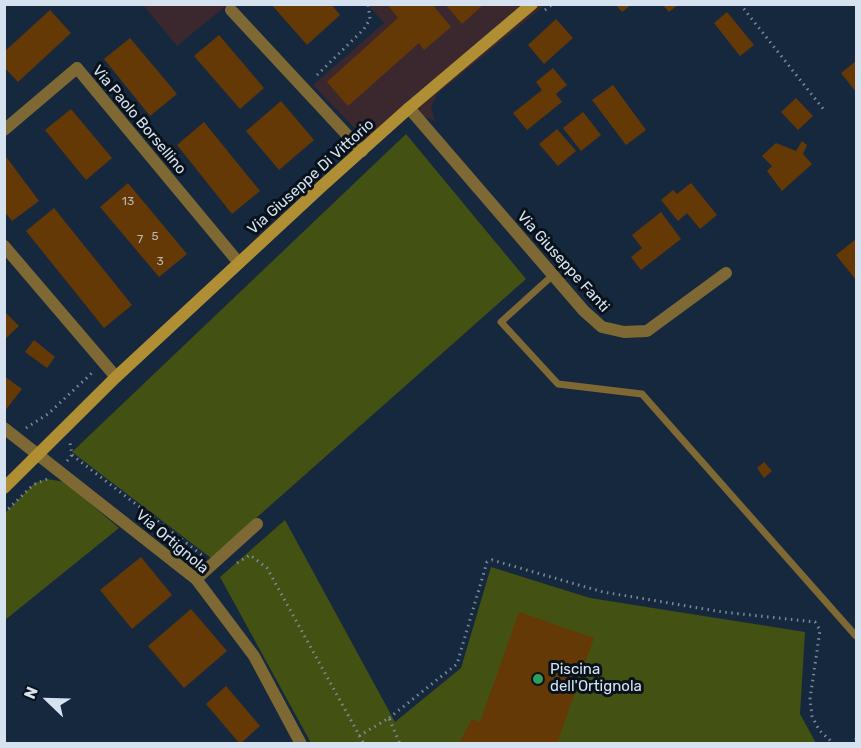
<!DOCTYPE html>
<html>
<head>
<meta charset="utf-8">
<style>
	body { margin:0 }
	#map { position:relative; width:861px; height:748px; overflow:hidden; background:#16283d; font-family:Rubik,sans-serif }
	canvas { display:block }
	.frame { position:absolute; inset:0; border:6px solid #d6e2f0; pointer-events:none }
	.north { position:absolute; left:18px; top:670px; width:60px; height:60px; -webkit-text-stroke:4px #09111a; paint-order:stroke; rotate:293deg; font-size:16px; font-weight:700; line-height:24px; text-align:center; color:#d6e2f0 }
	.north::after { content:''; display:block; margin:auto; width:21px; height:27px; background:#d6e2f0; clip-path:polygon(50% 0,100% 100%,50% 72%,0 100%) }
</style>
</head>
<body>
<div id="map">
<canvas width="861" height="748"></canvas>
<div class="frame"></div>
<div class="north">N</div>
</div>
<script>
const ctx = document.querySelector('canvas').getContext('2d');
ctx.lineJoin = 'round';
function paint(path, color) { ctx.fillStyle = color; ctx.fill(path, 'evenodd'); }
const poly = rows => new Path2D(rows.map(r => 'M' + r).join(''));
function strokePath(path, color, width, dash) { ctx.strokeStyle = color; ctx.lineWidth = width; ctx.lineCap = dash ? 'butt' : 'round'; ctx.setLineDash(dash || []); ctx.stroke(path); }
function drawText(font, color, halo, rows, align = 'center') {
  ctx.font = font + ' Rubik,sans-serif'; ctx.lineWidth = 6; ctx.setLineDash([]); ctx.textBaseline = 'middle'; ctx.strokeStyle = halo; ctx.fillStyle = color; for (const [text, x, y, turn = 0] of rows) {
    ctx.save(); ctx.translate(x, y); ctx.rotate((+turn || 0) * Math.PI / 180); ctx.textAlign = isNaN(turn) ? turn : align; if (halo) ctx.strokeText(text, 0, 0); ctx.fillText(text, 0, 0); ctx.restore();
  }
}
paint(poly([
	[143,5,227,5,177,46],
	[368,5,545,5,437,94,431,107,435,121,408,111,371,145,313,85,384,23]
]), '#3b282f');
paint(poly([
	[406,134,526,279,211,558,72,452],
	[47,479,65,482,119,528,5,620,5,513,35,483],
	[285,520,395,722,461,668,491,567,590,598,805,632,800,714,816,743,311,743,220,577]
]), '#435212');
paint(poly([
	[271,4,331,4,340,15,307,45],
	[387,4,432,4,451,27,424,50,419,43,348,106,327,82,398,18],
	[445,4,484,4,462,24],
	[616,5,631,5,622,12],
	[663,5,678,5,669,12],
	[50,10,71,33,18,82,4,67,4,52],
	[727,12,754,45,740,56,714,23],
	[556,19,573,38,544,64,528,45],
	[219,35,264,88,240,109,194,56],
	[130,38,177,94,150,116,104,59],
	[856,61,856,92,841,73],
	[553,68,567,85,556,94,562,102,527,130,513,113,542,90,536,82],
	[613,85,646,130,626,145,592,100],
	[796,98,813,116,798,130,781,112],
	[281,101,314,140,279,170,246,131],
	[71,109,112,158,86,180,45,130],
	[583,112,601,135,581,151,563,128],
	[204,122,260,191,232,214,177,145],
	[557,129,576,151,558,166,539,144],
	[802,141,807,145,803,154,812,164,782,191,767,171,772,166,762,156,776,143,796,151],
	[4,154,39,201,12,221,4,211],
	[128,183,187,254,159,277,100,207],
	[691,183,717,215,700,229,687,213,678,221,661,200,673,190,677,194],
	[54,208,132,305,104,328,26,231],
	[661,212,681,239,641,270,631,257,642,248,632,235],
	[856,239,856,280,836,255],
	[6,313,19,326,4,340,4,315],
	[34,340,55,357,47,368,25,352],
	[4,376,22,389,4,412],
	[764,462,772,471,764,478,757,468],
	[141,557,172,595,132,629,100,590],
	[191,609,227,651,184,688,148,646],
	[519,612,594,638,557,744,458,744,472,719,480,722],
	[226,686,260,726,240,744,206,704]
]), '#653906');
strokePath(poly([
	[740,4,824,110],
	[545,10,553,4],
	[317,75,364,29,370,19,368,4],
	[26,428,48,414,94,371],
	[72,455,202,555],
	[67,461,72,455,70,443],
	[4,513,33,485,47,479],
	[237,563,250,555,267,568,364,744],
	[389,718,457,664,487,562,492,560,603,592,723,612,815,622,820,630,810,699,812,716,819,730,834,744],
	[359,736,389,718,400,744],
	[851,744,856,739]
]), '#7b8a9b', 3, [1.5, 4.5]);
strokePath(poly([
	[553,275,501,322,558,384,642,394,856,636]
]), '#7e6935', 7);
strokePath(poly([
	[231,10,362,151],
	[409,108,584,311,602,327,624,332,647,331,726,273],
	[4,130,77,68,239,263],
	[4,246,116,377],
	[4,428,196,579,254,656,301,744],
	[196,579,257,524]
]), '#7e6935', 12);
strokePath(poly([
	[4,488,116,377,322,186,409,108,532,4]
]), '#b08e34', 12);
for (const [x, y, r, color] of [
	[538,679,6,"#2e9e5b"]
]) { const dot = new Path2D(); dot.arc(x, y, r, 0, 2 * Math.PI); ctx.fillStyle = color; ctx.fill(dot); strokePath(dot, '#09111a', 2); }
drawText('12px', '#bab8b6', null, [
	["13",128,202],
	["5",155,237],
	["7",140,240],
	["3",160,262]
]);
drawText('15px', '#d6e2f0', '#09111a', [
	["Via Paolo Borsellino",139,120,50],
	["Via Giuseppe Di Vittorio",311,177,-42],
	["Via Giuseppe Fanti",563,262,48],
	["Via Ortignola",172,542,40]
]);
drawText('15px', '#d6e2f0', '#09111a', [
	["Piscina",550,670],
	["dell'Ortignola",550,687]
], 'left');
</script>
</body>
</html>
